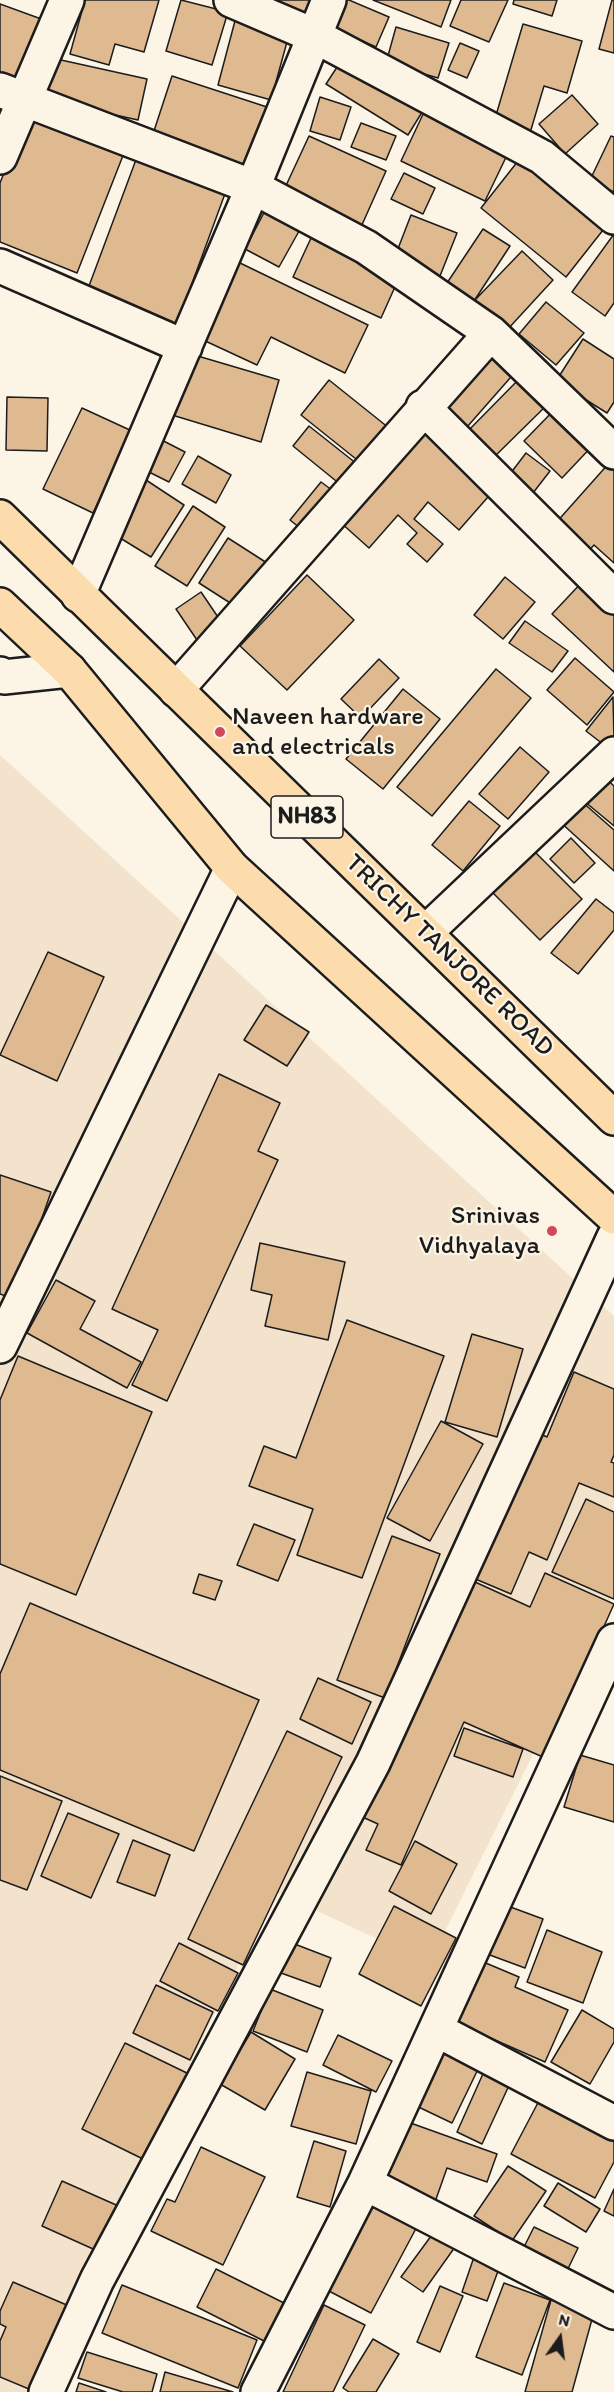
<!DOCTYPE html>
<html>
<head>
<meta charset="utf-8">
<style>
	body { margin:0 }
	#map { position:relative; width:614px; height:2392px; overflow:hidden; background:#fcf5e5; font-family:Itim,sans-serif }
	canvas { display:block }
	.north { position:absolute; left:530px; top:2308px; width:60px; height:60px; -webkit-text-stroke:4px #fcf5e5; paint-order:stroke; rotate:14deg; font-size:16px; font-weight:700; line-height:24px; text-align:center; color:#1c1c1c }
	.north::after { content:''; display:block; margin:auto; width:21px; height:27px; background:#1c1c1c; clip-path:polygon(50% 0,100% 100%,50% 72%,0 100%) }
</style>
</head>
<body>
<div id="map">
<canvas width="614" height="2392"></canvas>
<div class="north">N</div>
</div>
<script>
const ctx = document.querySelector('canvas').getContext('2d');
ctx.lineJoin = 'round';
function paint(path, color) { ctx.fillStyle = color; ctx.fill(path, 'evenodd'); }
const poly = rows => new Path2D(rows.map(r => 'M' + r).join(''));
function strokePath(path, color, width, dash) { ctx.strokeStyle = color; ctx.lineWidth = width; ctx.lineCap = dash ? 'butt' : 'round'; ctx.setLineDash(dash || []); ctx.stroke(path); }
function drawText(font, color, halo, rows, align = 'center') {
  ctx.font = font + ' Itim,sans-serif'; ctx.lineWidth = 4.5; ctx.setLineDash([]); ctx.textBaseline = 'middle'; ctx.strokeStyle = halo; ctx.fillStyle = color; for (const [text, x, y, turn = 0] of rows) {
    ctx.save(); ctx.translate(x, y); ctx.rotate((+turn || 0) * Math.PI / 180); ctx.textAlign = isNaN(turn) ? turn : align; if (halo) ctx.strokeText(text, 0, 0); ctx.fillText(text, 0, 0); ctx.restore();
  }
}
paint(poly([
	[0,755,614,1316,614,1592,429,1963,274,1891,31,2392,0,2392]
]), '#f3e3cc');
const building = poly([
	[85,0,159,0,144,52,115,44,109,65,70,54,85,0],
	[181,0,228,12,212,65,166,51,181,0],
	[257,0,321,0,309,27,257,0],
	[340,0,349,0,389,17,376,47,329,26,340,0],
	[373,0,451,0,441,27,373,0],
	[461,0,508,0,489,42,450,26,461,0],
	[514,0,557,0,552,16,513,4,514,0],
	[612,0,614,0,614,53,599,49,612,0],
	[0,4,44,20,20,87,0,80,0,4],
	[236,17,290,31,271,100,218,85,236,17],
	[523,24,582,41,567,93,544,86,530,133,494,122,523,24],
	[396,27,449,43,438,78,386,63,396,27],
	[460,43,479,51,467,78,448,70,460,43],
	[52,58,147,79,138,120,43,99,52,58],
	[343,58,424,109,408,135,326,84,343,58],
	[172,76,270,108,248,173,151,140,172,76],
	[572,95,598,124,565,154,539,124,572,95],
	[320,97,351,107,340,140,310,131,320,97],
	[425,110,509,151,485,201,401,161,425,110],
	[26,117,124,153,77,273,0,242,0,183,26,117],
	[361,123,396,136,386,160,351,147,361,123],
	[309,136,386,171,361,227,283,192,309,136],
	[611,136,614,137,614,192,590,180,611,136],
	[522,156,607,225,566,277,481,208,522,156],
	[137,157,226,191,176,327,86,294,137,157],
	[404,173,435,188,423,214,391,199,404,173],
	[268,205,303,224,279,267,245,249,268,205],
	[411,215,457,233,440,276,394,259,411,215],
	[483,229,510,246,474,301,447,283,483,229],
	[614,234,614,303,605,316,572,292,614,234],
	[311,238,399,278,381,318,293,277,311,238],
	[522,251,553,280,507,330,475,300,522,251],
	[238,262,368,325,345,373,271,337,257,365,201,339,238,262],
	[546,302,584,333,556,365,519,334,546,302],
	[583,339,614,359,614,402,607,413,556,381,583,339],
	[489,344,518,369,467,427,438,401,489,344],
	[191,354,279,380,261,442,172,415,191,354],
	[523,375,550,402,489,462,463,436,523,375],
	[329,380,389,428,361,463,301,415,329,380],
	[7,397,48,398,47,451,6,450,7,397],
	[558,406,596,442,562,478,524,441,558,406],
	[82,408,132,431,93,513,43,489,82,408],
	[309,426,357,464,341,485,293,446,309,426],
	[427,427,495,489,459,530,428,502,414,519,443,544,427,562,407,544,417,533,398,515,369,548,340,522,427,427],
	[152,435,185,452,169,482,137,466,152,435],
	[526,453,550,471,533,493,510,474,526,453],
	[198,456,231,475,216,503,182,484,198,456],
	[610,462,614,466,614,563,594,545,586,554,554,525,610,462],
	[146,480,184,505,151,557,112,533,146,480],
	[321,482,336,493,305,532,290,520,321,482],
	[193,506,225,527,187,586,155,566,193,506],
	[228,538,267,563,238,608,199,583,228,538],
	[307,575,354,620,287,690,240,646,307,575],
	[505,577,535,602,503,639,474,615,505,577],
	[584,580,614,610,614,672,552,614,584,580],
	[201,592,222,623,197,640,176,609,201,592],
	[525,621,568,651,552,672,509,643,525,621],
	[575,658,614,692,587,725,547,690,575,658],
	[379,659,399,678,361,718,341,699,379,659],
	[496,669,531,698,432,816,397,787,496,669],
	[403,689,440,719,383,789,346,759,403,689],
	[613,697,614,740,608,748,586,731,613,697],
	[520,747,549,772,508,819,479,794,520,747],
	[604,777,614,786,614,826,584,801,604,777],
	[580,800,614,830,614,871,559,821,580,800],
	[469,801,500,826,463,871,432,845,469,801],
	[571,838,595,863,574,883,550,859,571,838],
	[532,849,582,899,540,940,489,889,532,849],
	[596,899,614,913,614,930,578,974,551,953,596,899],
	[48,952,104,977,57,1081,0,1055,48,952],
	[266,1005,309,1032,287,1066,244,1040,266,1005],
	[219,1074,280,1103,258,1151,278,1160,167,1401,132,1385,158,1330,112,1309,219,1074],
	[0,1175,51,1192,14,1299,0,1294,0,1175],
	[260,1243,345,1262,328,1340,265,1326,272,1295,251,1290,260,1243],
	[56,1280,95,1301,80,1329,141,1362,127,1388,27,1333,56,1280],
	[347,1320,444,1356,362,1578,297,1555,313,1509,249,1486,264,1446,296,1458,347,1320],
	[472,1334,523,1349,497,1437,445,1422,472,1334],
	[18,1356,152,1412,76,1595,0,1564,0,1400,18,1356],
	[574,1372,614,1389,614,1455,611,1462,614,1463,614,1497,579,1483,547,1560,529,1552,511,1594,466,1575,527,1428,547,1437,574,1372],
	[441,1421,483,1444,430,1541,387,1518,441,1421],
	[586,1499,614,1512,614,1599,552,1572,586,1499],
	[254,1524,295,1540,278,1581,237,1565,254,1524],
	[392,1536,440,1554,385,1698,337,1680,392,1536],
	[545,1573,614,1604,545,1758,464,1722,401,1865,366,1850,378,1824,358,1815,464,1577,530,1607,545,1573],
	[199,1574,222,1581,215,1600,193,1593,199,1574],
	[30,1603,259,1700,194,1851,0,1770,0,1674,30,1603],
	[318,1678,371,1702,352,1744,300,1719,318,1678],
	[464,1728,523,1749,513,1777,454,1756,464,1728],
	[287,1731,342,1757,243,1965,188,1939,287,1731],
	[580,1755,614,1765,614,1822,564,1807,580,1755],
	[0,1776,62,1801,27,1890,0,1880,0,1776],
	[68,1813,119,1834,91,1898,41,1876,68,1813],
	[133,1840,170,1855,155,1896,117,1882,133,1840],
	[415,1841,457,1864,431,1914,389,1891,415,1841],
	[497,1902,543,1919,525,1968,479,1951,497,1902],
	[394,1906,456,1938,421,2006,359,1974,394,1906],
	[547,1930,602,1952,583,2003,527,1982,547,1930],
	[179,1943,238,1973,218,2011,160,1981,179,1943],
	[292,1943,331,1958,320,1987,281,1973,292,1943],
	[481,1961,519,1977,515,1987,568,2010,545,2062,454,2022,481,1961],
	[156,1985,213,2012,190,2060,133,2033,156,1985],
	[270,1989,323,2010,307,2052,253,2031,270,1989],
	[582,2010,614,2029,614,2042,590,2084,551,2062,582,2010],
	[251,2032,295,2059,265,2110,220,2084,251,2032],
	[338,2035,392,2061,376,2092,323,2065,338,2035],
	[438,2040,482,2061,452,2123,408,2102,438,2040],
	[125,2043,191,2075,147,2161,82,2129,125,2043],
	[486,2067,512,2079,482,2144,457,2132,486,2067],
	[307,2072,371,2091,356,2144,291,2126,307,2072],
	[541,2097,614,2136,614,2162,595,2198,511,2154,541,2097],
	[405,2121,497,2154,487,2182,447,2168,435,2202,379,2181,405,2121],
	[314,2141,346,2151,330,2207,297,2197,314,2141],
	[201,2147,265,2177,223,2265,151,2231,167,2199,175,2202,201,2147],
	[508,2166,546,2191,512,2241,474,2216,508,2166],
	[62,2181,123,2208,102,2253,42,2226,62,2181],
	[558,2183,600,2209,586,2232,544,2206,558,2183],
	[614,2189,614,2216,604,2211,614,2189],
	[375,2198,420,2221,371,2313,327,2290,375,2198],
	[534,2227,578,2248,563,2279,519,2257,534,2227],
	[434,2232,455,2247,423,2292,401,2277,434,2232],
	[475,2254,501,2263,487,2301,462,2292,475,2254],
	[216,2269,284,2303,264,2341,197,2307,216,2269],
	[13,2282,76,2309,36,2392,0,2377,0,2341,6,2327,0,2324,0,2311,13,2282],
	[504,2283,550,2300,522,2375,476,2357,504,2283],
	[122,2285,257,2340,238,2388,102,2333,122,2285],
	[440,2286,463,2296,440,2352,417,2342,440,2286],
	[551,2300,594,2312,572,2392,525,2392,551,2300],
	[324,2305,365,2325,333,2392,283,2392,324,2305],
	[373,2339,399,2354,376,2392,349,2392,343,2388,373,2339],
	[87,2352,157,2374,152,2392,123,2392,78,2378,87,2352],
	[165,2372,233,2392,160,2392,165,2372],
	[79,2383,106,2392,76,2392,79,2383]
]);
paint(building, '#dfb990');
strokePath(building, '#1c1c1c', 1.5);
const minor = poly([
	[231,0,315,36,542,157,614,217],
	[0,90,253,187,366,247,491,333,614,452],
	[0,157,67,0],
	[0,266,185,347],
	[423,407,614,597],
	[78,595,253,187,329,0],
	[0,674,4,677,69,670],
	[176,690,491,333],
	[426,932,614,754],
	[0,1346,232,868],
	[437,2030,614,2123],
	[365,2183,614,2312],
	[46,2392,97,2280,373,1763,614,1237],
	[258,2392,365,2183,614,1641]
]);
const highway = poly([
	[0,517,614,1118],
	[0,605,69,670,232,868,614,1217]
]);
strokePath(minor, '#1c1c1c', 38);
strokePath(highway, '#1c1c1c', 38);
strokePath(minor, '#fcf5e5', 33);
strokePath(highway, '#fcdcac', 33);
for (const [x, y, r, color] of [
	[220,732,6,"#d1495b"],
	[552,1231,6,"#d1495b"]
]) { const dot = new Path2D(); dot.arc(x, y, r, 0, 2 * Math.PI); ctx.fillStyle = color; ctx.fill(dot); strokePath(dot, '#fcf5e5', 2); }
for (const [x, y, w] of [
	[307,817,72]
]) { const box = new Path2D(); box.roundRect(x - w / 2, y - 21, w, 42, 4.5); ctx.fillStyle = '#fcf5e5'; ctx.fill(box); strokePath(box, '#1c1c1c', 1.5); }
drawText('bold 24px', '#1c1c1c', null, [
	["NH83",307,817]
]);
drawText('26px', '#1c1c1c', '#fcf5e5', [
	["Naveen hardware",232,717],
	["and electricals",232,747],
	["Srinivas",540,1216,"right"],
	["Vidhyalaya",540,1246,"right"]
], 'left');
drawText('26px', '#1c1c1c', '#fcf5e5', [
	["TRICHY TANJORE ROAD",449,956,44]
]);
</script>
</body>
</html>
